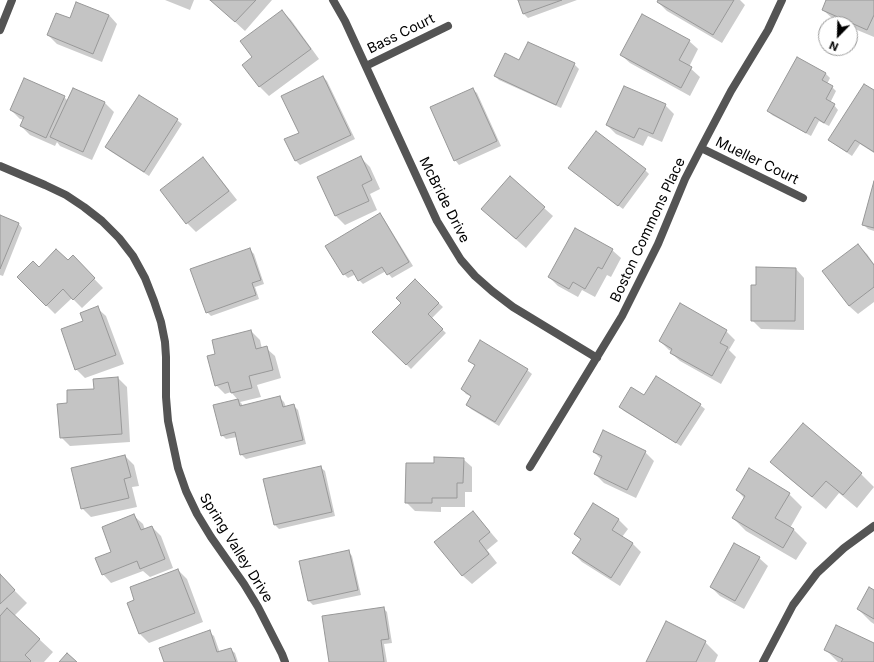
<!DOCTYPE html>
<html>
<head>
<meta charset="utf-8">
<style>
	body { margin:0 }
	#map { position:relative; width:874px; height:662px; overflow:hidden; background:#fff; font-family:Inter,sans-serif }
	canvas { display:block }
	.north { position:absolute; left:818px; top:16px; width:40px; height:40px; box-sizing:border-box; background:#fff; border:1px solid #999; border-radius:50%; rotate:203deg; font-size:11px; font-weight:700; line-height:16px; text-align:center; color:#000 }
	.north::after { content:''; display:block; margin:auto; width:14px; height:18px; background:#000; clip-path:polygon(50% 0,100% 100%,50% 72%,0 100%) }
</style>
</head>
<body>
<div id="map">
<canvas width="874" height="662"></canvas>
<div class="north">N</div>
</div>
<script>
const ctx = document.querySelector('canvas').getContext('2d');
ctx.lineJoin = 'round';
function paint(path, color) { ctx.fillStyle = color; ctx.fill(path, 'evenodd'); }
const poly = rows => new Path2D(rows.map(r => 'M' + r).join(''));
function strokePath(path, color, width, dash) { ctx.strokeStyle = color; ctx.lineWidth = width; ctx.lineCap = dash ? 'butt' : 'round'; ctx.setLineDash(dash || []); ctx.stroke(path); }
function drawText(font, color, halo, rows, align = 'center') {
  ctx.font = font + ' Inter,sans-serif'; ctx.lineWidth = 4; ctx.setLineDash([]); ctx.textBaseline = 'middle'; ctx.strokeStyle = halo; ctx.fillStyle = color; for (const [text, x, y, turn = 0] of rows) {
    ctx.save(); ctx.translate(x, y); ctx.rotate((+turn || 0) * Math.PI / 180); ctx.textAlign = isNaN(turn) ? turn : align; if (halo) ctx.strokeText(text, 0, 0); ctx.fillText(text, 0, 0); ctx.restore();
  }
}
paint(poly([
	[165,0,194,0,190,10],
	[211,0,272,0,245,31],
	[519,0,577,0,528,18,523,13],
	[659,0,740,0,745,5,722,43,667,11,658,2],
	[827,0,874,0,874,37,850,27,850,24,844,24,832,18,823,10],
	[282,11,291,20,319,59,269,96,260,87,244,65,254,57],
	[109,15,117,24,102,62,57,44,48,35,70,20],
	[689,41,698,49,689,67,700,77,690,96,630,63,621,55],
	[528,43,574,64,579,69,561,108,499,80,495,76,520,61],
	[797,58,826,74,830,78,827,84,832,87,836,91,830,103,834,105,838,110,829,126,819,121,811,136,772,115,768,111],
	[323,77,327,81,355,139,300,165,296,161,286,139,300,133],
	[73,89,105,103,114,112,92,160,60,146,57,142,55,146,30,135,21,126,24,120,20,119,11,110,64,97,68,101],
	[472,89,477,93,501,146,459,165,455,160],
	[874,92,874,153,860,144,852,156,834,144,829,140],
	[139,96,177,120,182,124,149,176,110,151,106,147],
	[665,105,674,114,662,142,648,136,643,146,616,134,607,125],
	[202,158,211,167,237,200,196,232,187,223,161,190],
	[361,158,370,167,380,189,370,194,377,210,345,225,336,216,318,177],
	[645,170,649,174,623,209,573,172],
	[874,185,874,231,868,229,864,225],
	[544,208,553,216,526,248,491,218,483,209],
	[380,214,384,219,413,266,392,278,386,271,363,284,359,280,356,274,348,278,344,274],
	[0,216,18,223,22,228,3,276,0,275],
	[858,245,867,254,874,264,874,302,858,314,849,306],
	[250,250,254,254,264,284,255,287,259,299,211,316,207,312],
	[612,250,621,258,611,277,607,275,595,297,582,290,578,297,558,286,549,277],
	[73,257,103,288,82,308,72,298,55,314,18,277,39,268,68,262],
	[796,269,804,278,804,330,761,329,752,320],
	[415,281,443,307,431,319,446,333,411,369,374,332,402,303],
	[97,308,106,316,124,364,85,378,76,369,84,321],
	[251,331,260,340,262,349,266,348,275,356,281,378,257,385,261,397,240,402,242,404,242,407,280,398,284,402,286,407,293,405,298,410,306,444,246,459,241,454,237,437,226,439,222,435,214,406,238,400,231,392,225,394,216,385,216,354],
	[726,331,735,340,729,350,736,357,721,384,680,361,671,353,672,351,669,350,660,341],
	[469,361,527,370,532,374,499,426,471,409,467,405,472,397,466,394,462,389,476,366],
	[118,378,127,387,130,442,70,446,61,437,69,404,95,390],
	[644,397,700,405,705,409,681,446,624,411,620,407],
	[594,452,645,452,654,461,636,498,604,483,595,474,602,460],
	[125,456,134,465,139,486,132,487,137,507,91,517,82,508],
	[463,459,472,467,472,492,465,492,465,507,441,507,441,512,415,511,406,502,435,464],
	[772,462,861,474,874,487,857,508,839,493,826,509,785,475],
	[320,467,325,471,335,516,279,529,275,525],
	[749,470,789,494,802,507,790,528,794,530,807,543,796,560,746,531,733,518,744,498,737,490],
	[594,504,619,520,628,529,622,537,632,543,641,552,620,586,582,562,573,553,581,540,575,534],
	[473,512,481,521,498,541,487,550,497,563,472,584,463,576,436,543],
	[134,516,143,524,145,530,152,527,161,536,173,568,150,577,143,571,111,583,103,574,113,552],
	[348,551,352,556,361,595,313,605,309,601,300,562],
	[759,558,768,566,744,609,720,596,711,587],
	[178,570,187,579,203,622,149,643,140,634,128,603,136,601],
	[0,576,27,603,14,616,53,652,44,662,0,662],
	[874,591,874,624,871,622,858,609],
	[383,608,387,612,392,643,384,644,387,662,330,662],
	[209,632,214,636,220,653,230,649,235,653,238,662,165,662],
	[705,642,718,655,715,662,647,662],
	[874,644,874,662,838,662,825,649]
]), '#0003');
const building = poly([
	[210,0,256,0,235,22,210,0],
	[518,0,562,0,523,14,518,0],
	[658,0,734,0,713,35,657,2,658,0],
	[826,0,874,0,874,15,867,30,822,10,826,0],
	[76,2,109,15,93,54,47,35,56,13,70,18,76,2],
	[282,10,311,49,259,87,242,65,252,57,240,41,282,10],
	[642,14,690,40,679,60,692,67,681,88,620,55,642,14],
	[528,42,575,63,556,105,494,76,505,53,519,60,528,42],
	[797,57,826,73,822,80,833,86,826,99,835,104,824,123,815,117,806,133,767,111,797,57],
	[323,76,351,135,295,161,284,139,299,133,281,96,323,76],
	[24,78,65,96,46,138,20,126,24,117,10,110,24,78],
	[864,84,874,90,874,152,855,140,847,152,828,140,864,84],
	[624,86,666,104,653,134,639,128,634,138,606,125,624,86],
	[73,88,105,102,83,152,50,137,73,88],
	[473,88,497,141,454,161,430,107,473,88],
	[139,95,178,119,144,172,105,147,139,95],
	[596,131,646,169,618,206,568,168,596,131],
	[361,156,372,180,362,185,369,201,335,216,317,177,361,156],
	[203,157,229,191,186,224,160,190,203,157],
	[510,176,545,207,516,239,481,209,510,176],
	[874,181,874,228,862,225,874,181],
	[380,213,409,262,387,275,382,267,358,281,352,270,343,275,325,246,380,213],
	[0,215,19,223,0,269,0,215],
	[575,228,613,249,602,269,598,267,585,289,573,282,569,289,548,277,575,228],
	[858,244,874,265,874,287,849,306,822,271,858,244],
	[250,248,261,280,252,283,256,295,206,313,190,269,250,248],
	[56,249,68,260,73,255,95,278,73,300,63,289,46,306,17,277,33,261,39,267,56,249],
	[756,267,796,268,795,321,751,321,751,285,756,285,756,267],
	[415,279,439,303,428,314,443,329,406,365,372,332,401,303,396,298,415,279],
	[680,303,727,330,720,343,728,347,712,376,670,353,672,349,659,341,680,303],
	[98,306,116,355,75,370,61,329,83,321,80,313,98,306],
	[251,330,256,349,267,346,273,370,249,376,252,388,231,393,228,382,215,386,207,356,215,354,212,340,251,330],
	[480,340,528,369,495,422,466,405,471,396,461,389,475,365,468,361,480,340],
	[656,376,701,404,676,443,619,407,631,387,644,395,656,376],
	[118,377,122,434,60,438,57,404,67,403,67,390,94,389,93,379,118,377],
	[280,396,283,407,294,404,303,440,240,455,235,432,221,436,213,405,238,399,240,406,280,396],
	[803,423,862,473,843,495,826,481,812,497,770,462,803,423],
	[603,430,646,451,627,490,594,474,602,456,593,452,603,430],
	[125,455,131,477,124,479,129,498,81,509,71,468,125,455],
	[434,457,464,458,463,483,457,483,457,498,432,498,432,503,405,503,406,463,434,463,434,457],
	[321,466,332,512,274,525,263,479,321,466],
	[749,468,790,493,775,518,794,529,783,548,732,518,745,496,736,490,749,468],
	[593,503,619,519,612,530,633,543,611,578,572,553,581,539,574,534,593,503],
	[473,511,490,532,479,541,489,554,462,576,434,542,473,511],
	[134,514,141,530,152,526,165,559,140,569,137,561,102,575,95,558,111,552,102,527,134,514],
	[734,543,760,557,735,601,710,587,734,543],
	[349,550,358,590,308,601,299,561,349,550],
	[178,569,195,613,139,634,127,603,134,600,130,587,178,569],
	[0,574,15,590,0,604,0,574],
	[869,587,874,590,874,619,857,609,869,587],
	[384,607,389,639,381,640,384,662,329,662,322,616,384,607],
	[7,608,40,639,25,655,31,661,30,662,0,662,0,616,7,608],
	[666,621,706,641,696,662,646,662,666,621],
	[836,625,874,643,874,662,841,662,843,659,824,650,836,625],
	[210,630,217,652,231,648,236,662,164,662,159,648,210,630],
	[67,653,77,662,59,662,67,653]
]);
paint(building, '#c4c4c4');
strokePath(building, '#989898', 1);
strokePath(poly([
	[333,0,345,21,437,221,461,260,475,276,492,291,513,307,597,358],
	[0,30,12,0],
	[366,66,448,26],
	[701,148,803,198],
	[0,166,45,185,66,195,84,207,102,221,119,238,133,256,145,278,154,301,161,322,165,342,166,357,166,397,168,421,178,468,186,491,197,514,211,537,244,584,258,607,282,654,285,662],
	[530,467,622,316,658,244,685,179,701,148,731,91,768,30,782,0],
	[763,662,793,605,817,573,844,548,874,526]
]), '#545454', 8);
drawText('14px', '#000', '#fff', [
	["Bass Court",401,34,-26],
	["Mueller Court",757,161,26],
	["McBride Drive",444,200,63],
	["Boston Commons Place",648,230,-65],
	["Spring Valley Drive",236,548,58]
]);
</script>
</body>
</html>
